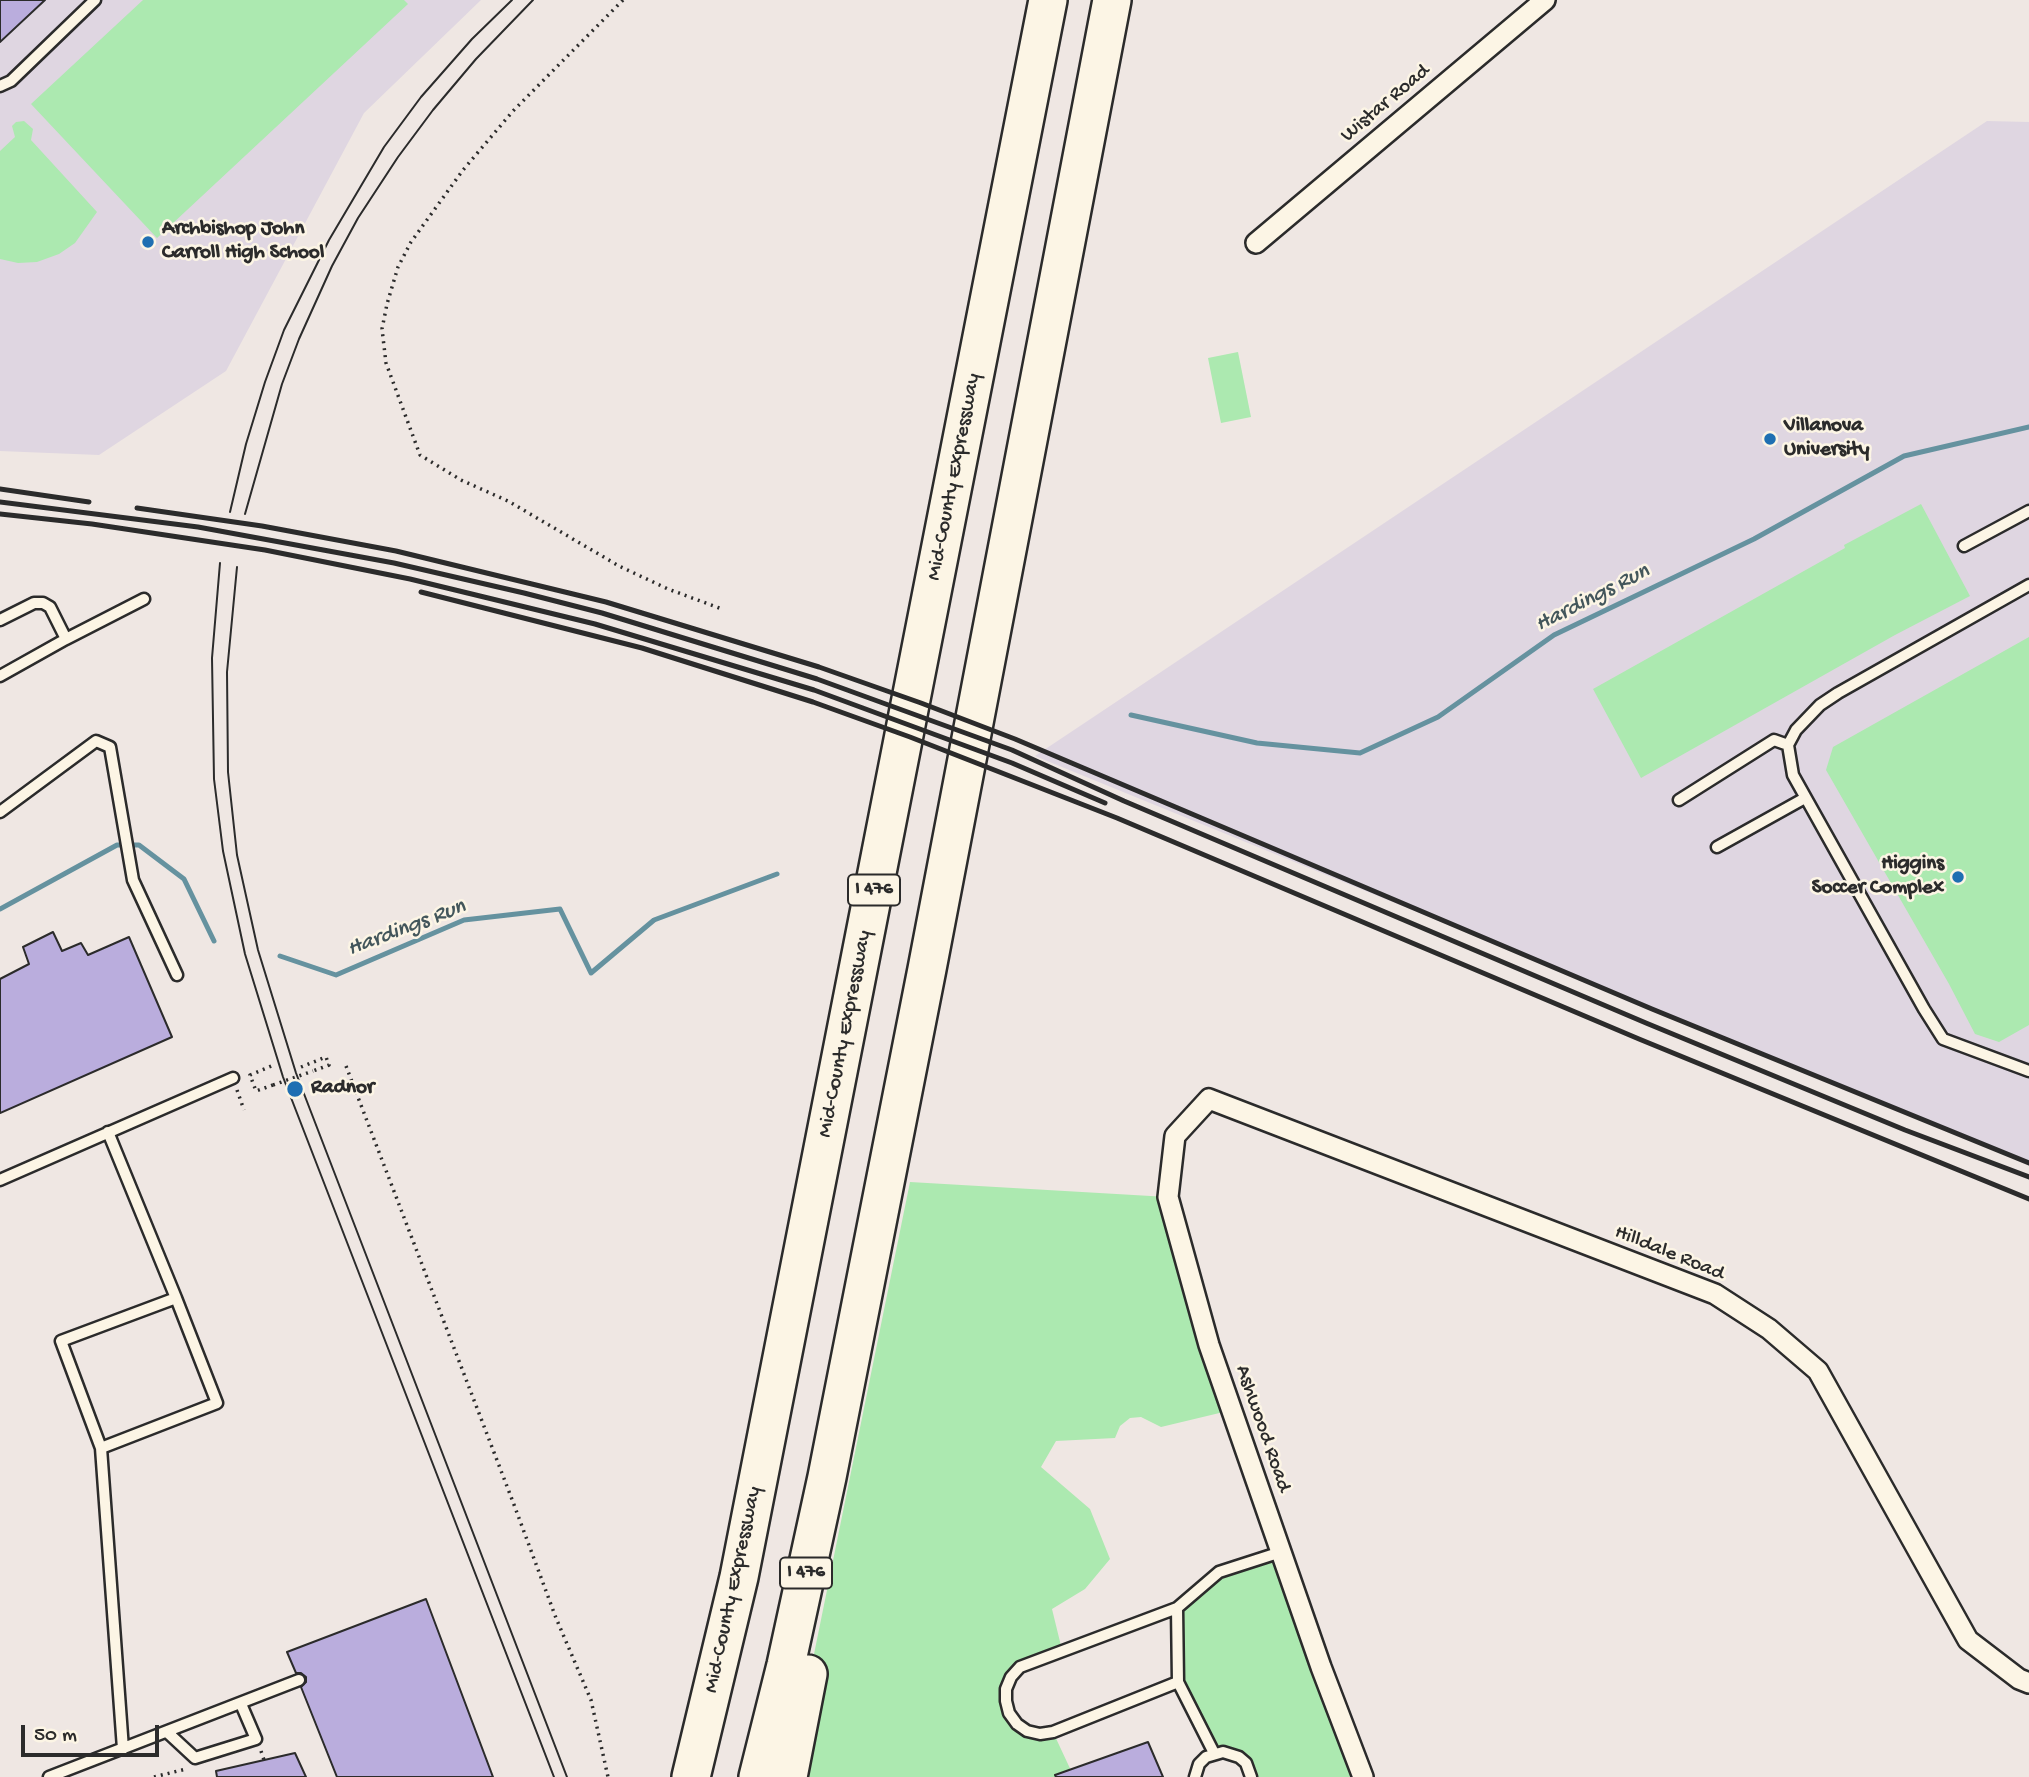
<!DOCTYPE html>
<html>
<head>
<meta charset="utf-8">
<style>
	body { margin:0 }
	#map { position:relative; width:2029px; height:1777px; overflow:hidden; background:#efe7e3; font-family:"Gochi Hand",sans-serif }
	canvas { display:block }
	.scale { position:absolute; left:21px; top:1725px; width:138px; height:32px; box-sizing:border-box; border:4px solid #2b2b2b; border-top:0; padding-left:9px; font-size:21px; line-height:24px; white-space:nowrap; color:#2b2b2b; -webkit-text-stroke:5px #fcf5e5; paint-order:stroke }
</style>
</head>
<body>
<div id="map">
<canvas width="2029" height="1777"></canvas>
<div class="scale">50 m</div>
</div>
<script>
const ctx = document.querySelector('canvas').getContext('2d');
ctx.lineJoin = 'round';
function paint(path, color) { ctx.fillStyle = color; ctx.fill(path, 'evenodd'); }
const poly = rows => new Path2D(rows.map(r => 'M' + r).join(''));
function strokePath(path, color, width, dash) { ctx.strokeStyle = color; ctx.lineWidth = width; ctx.lineCap = dash ? 'butt' : 'round'; ctx.setLineDash(dash || []); ctx.stroke(path); }
function drawText(font, color, halo, rows, align = 'center') {
  ctx.font = font + ' "Gochi Hand",sans-serif'; ctx.lineWidth = 5; ctx.setLineDash([]); ctx.textBaseline = 'middle'; ctx.strokeStyle = halo; ctx.fillStyle = color; for (const [text, x, y, turn = 0] of rows) {
    ctx.save(); ctx.translate(x, y); ctx.rotate((+turn || 0) * Math.PI / 180); ctx.textAlign = isNaN(turn) ? turn : align; if (halo) ctx.strokeText(text, 0, 0); ctx.fillText(text, 0, 0); ctx.restore();
  }
}
paint(poly([
	[0,0,481,0,364,113,226,371,99,455,0,451],
	[1987,121,2029,122,2029,1162,1035,756]
]), '#dfd6e1');
paint(poly([
	[143,0,404,0,408,4,157,238,31,104],
	[24,121,33,129,31,140,97,212,75,243,59,254,37,262,18,263,0,259,0,151,15,137,12,126,16,122],
	[1238,352,1251,417,1221,423,1208,358],
	[1921,504,1970,596,1895,635,1641,778,1593,689,1845,548,1844,545],
	[2029,637,2029,1025,1999,1042,1975,1034,1949,984,1826,770,1833,747],
	[910,1182,1168,1197,1232,1410,1161,1427,1141,1417,1130,1418,1120,1426,1115,1438,1056,1441,1041,1467,1090,1509,1110,1559,1085,1589,1052,1609,1062,1650,1032,1661,1006,1689,1017,1724,1053,1732,1074,1777,789,1777],
	[1281,1552,1363,1777,1251,1777,1246,1763,1214,1753,1178,1682,1177,1608,1219,1572]
]), '#ace9b0');
strokePath(poly([
	[1131,715,1257,743,1360,753,1438,717,1554,635,1754,539,1904,456,2029,427],
	[0,909,117,845,139,845,184,879,214,941],
	[280,956,336,975,464,920,560,909,591,973,654,920,777,874]
]), '#65929f', 5);
const building = poly([
	[0,0,45,0,0,42,0,0],
	[53,932,62,951,81,943,88,955,129,937,172,1037,0,1113,0,979,29,964,23,947,53,932],
	[426,1599,493,1777,337,1777,301,1687,306,1682,306,1677,301,1673,296,1673,287,1652,426,1599],
	[1148,1742,1163,1777,1056,1777,1055,1775,1148,1742],
	[295,1753,306,1777,217,1777,216,1771,295,1753]
]);
paint(building, '#baaddd');
strokePath(building, '#2b2b2b', 2);
const service = poly([
	[0,86,11,81,95,0],
	[1964,546,2029,511],
	[2029,585,1838,693,1820,705,1796,730,1788,745,1793,775,1924,1009,1943,1039,2029,1071],
	[0,620,34,603,43,603,50,607,66,639,0,676],
	[66,639,144,599],
	[1679,800,1774,740,1788,745],
	[0,812,96,741,110,747,133,880,177,975],
	[1717,847,1805,798],
	[108,1132,176,1298],
	[0,1180,233,1078],
	[101,1448,217,1403,176,1298,61,1341,101,1448,123,1749],
	[1177,1608,1020,1667,1011,1677,1006,1689,1006,1701,1009,1713,1017,1724,1027,1731,1040,1734,1053,1732,1178,1682],
	[167,1732,195,1758,256,1739,241,1704],
	[1214,1753,1178,1682,1177,1608,1219,1572,1281,1552],
	[49,1777,299,1680],
	[1195,1777,1199,1764,1206,1757,1223,1752,1239,1757,1246,1763,1251,1777]
]);
const minor = poly([
	[1256,243,1545,0],
	[1363,1777,1321,1667,1209,1345,1168,1197,1175,1136,1209,1099,1715,1294,1769,1329,1818,1371,1968,1640,2019,1679,2029,1683]
]);
const motorway = poly([
	[691,1777,739,1577,1048,0],
	[758,1777,786,1665,827,1477,927,969,1112,0],
	[788,1777,808,1674]
]);
strokePath(service, '#2b2b2b', 15);
strokePath(minor, '#2b2b2b', 24);
strokePath(motorway, '#2b2b2b', 42);
strokePath(poly([
	[623,0,513,111,463,170,411,242,398,267,387,304,382,329,386,363,420,455,461,480,508,501,619,566,668,589,722,609],
	[346,1066,513,1502,556,1618,591,1700,608,1777],
	[301,1067,326,1057,329,1065,313,1071],
	[273,1085,256,1091,250,1075,274,1065],
	[237,1090,244,1110],
	[261,1751,264,1760],
	[154,1777,186,1769]
]), '#2b2b2b', 3.5, [2, 5]);
strokePath(service, '#fcf5e5', 10);
strokePath(minor, '#fcf5e5', 19);
strokePath(motorway, '#fcf5e5', 37);
strokePath(poly([
	[230,512,246,444,265,382,284,330,329,240,384,147,421,97,472,39,512,0],
	[245,514,282,384,299,339,332,266,358,218,398,157,433,110,476,59,533,0],
	[220,563,212,658,214,779,223,851,245,954,283,1077,554,1777],
	[237,567,227,672,228,772,237,855,258,950,296,1073,567,1777]
]), '#2b2b2b', 2);
strokePath(poly([
	[0,489,89,502],
	[0,502,198,527,394,563,524,593,602,613,817,679,1012,750,1124,801,1646,1023,1905,1130,2029,1177],
	[137,508,262,526,396,551,606,602,819,667,921,703,1015,739,1652,1009,2029,1163],
	[0,514,92,524,265,550,410,579,595,624,814,690,1012,763,1105,803],
	[421,592,642,648,813,702,910,737,1117,818,1639,1039,2029,1199]
]), '#2b2b2b', 5);
strokePath(poly([
	[273,1085,313,1071]
]), '#2b2b2b', 3.5, [2, 5]);
for (const [x, y, r, color] of [
	[148,242,7,"#1f6fb2"],
	[1770,439,7,"#1f6fb2"],
	[1958,877,7,"#1f6fb2"],
	[295,1089,9,"#1f6fb2"]
]) { const dot = new Path2D(); dot.arc(x, y, r, 0, 2 * Math.PI); ctx.fillStyle = color; ctx.fill(dot); strokePath(dot, '#fcf5e5', 2.5); }
for (const [x, y, w] of [
	[874,890,52],
	[806,1573,52]
]) { const box = new Path2D(); box.roundRect(x - w / 2, y - 15.5, w, 31, 5); ctx.fillStyle = '#fcf5e5'; ctx.fill(box); strokePath(box, '#2b2b2b', 2); }
drawText('bold 19px', '#2b2b2b', null, [
	["I 476",874,890],
	["I 476",806,1573]
]);
drawText('21px', '#2b2b2b', '#fcf5e5', [
	["Wistar Road",1386,104,-40],
	["Mid-County Expressway",955,477,-79],
	["Mid-County Expressway",846,1034,-79],
	["Hilldale Road",1669,1254,22],
	["Ashwood Road",1262,1429,71],
	["Mid-County Expressway",734,1590,-78]
]);
drawText('bold 21px', '#2b2b2b', '#fcf5e5', [
	["Archbishop John",162,230],
	["Carroll High School",162,254],
	["Villanova",1784,427],
	["University",1784,451],
	["Higgins",1944,865,"right"],
	["Soccer Complex",1944,889,"right"],
	["Radnor",311,1089]
], 'left');
drawText('italic 23px', '#43565b', '#fcf5e5', [
	["Hardings Run",1593,599,-27],
	["Hardings Run",407,929,-21]
]);
</script>
</body>
</html>
